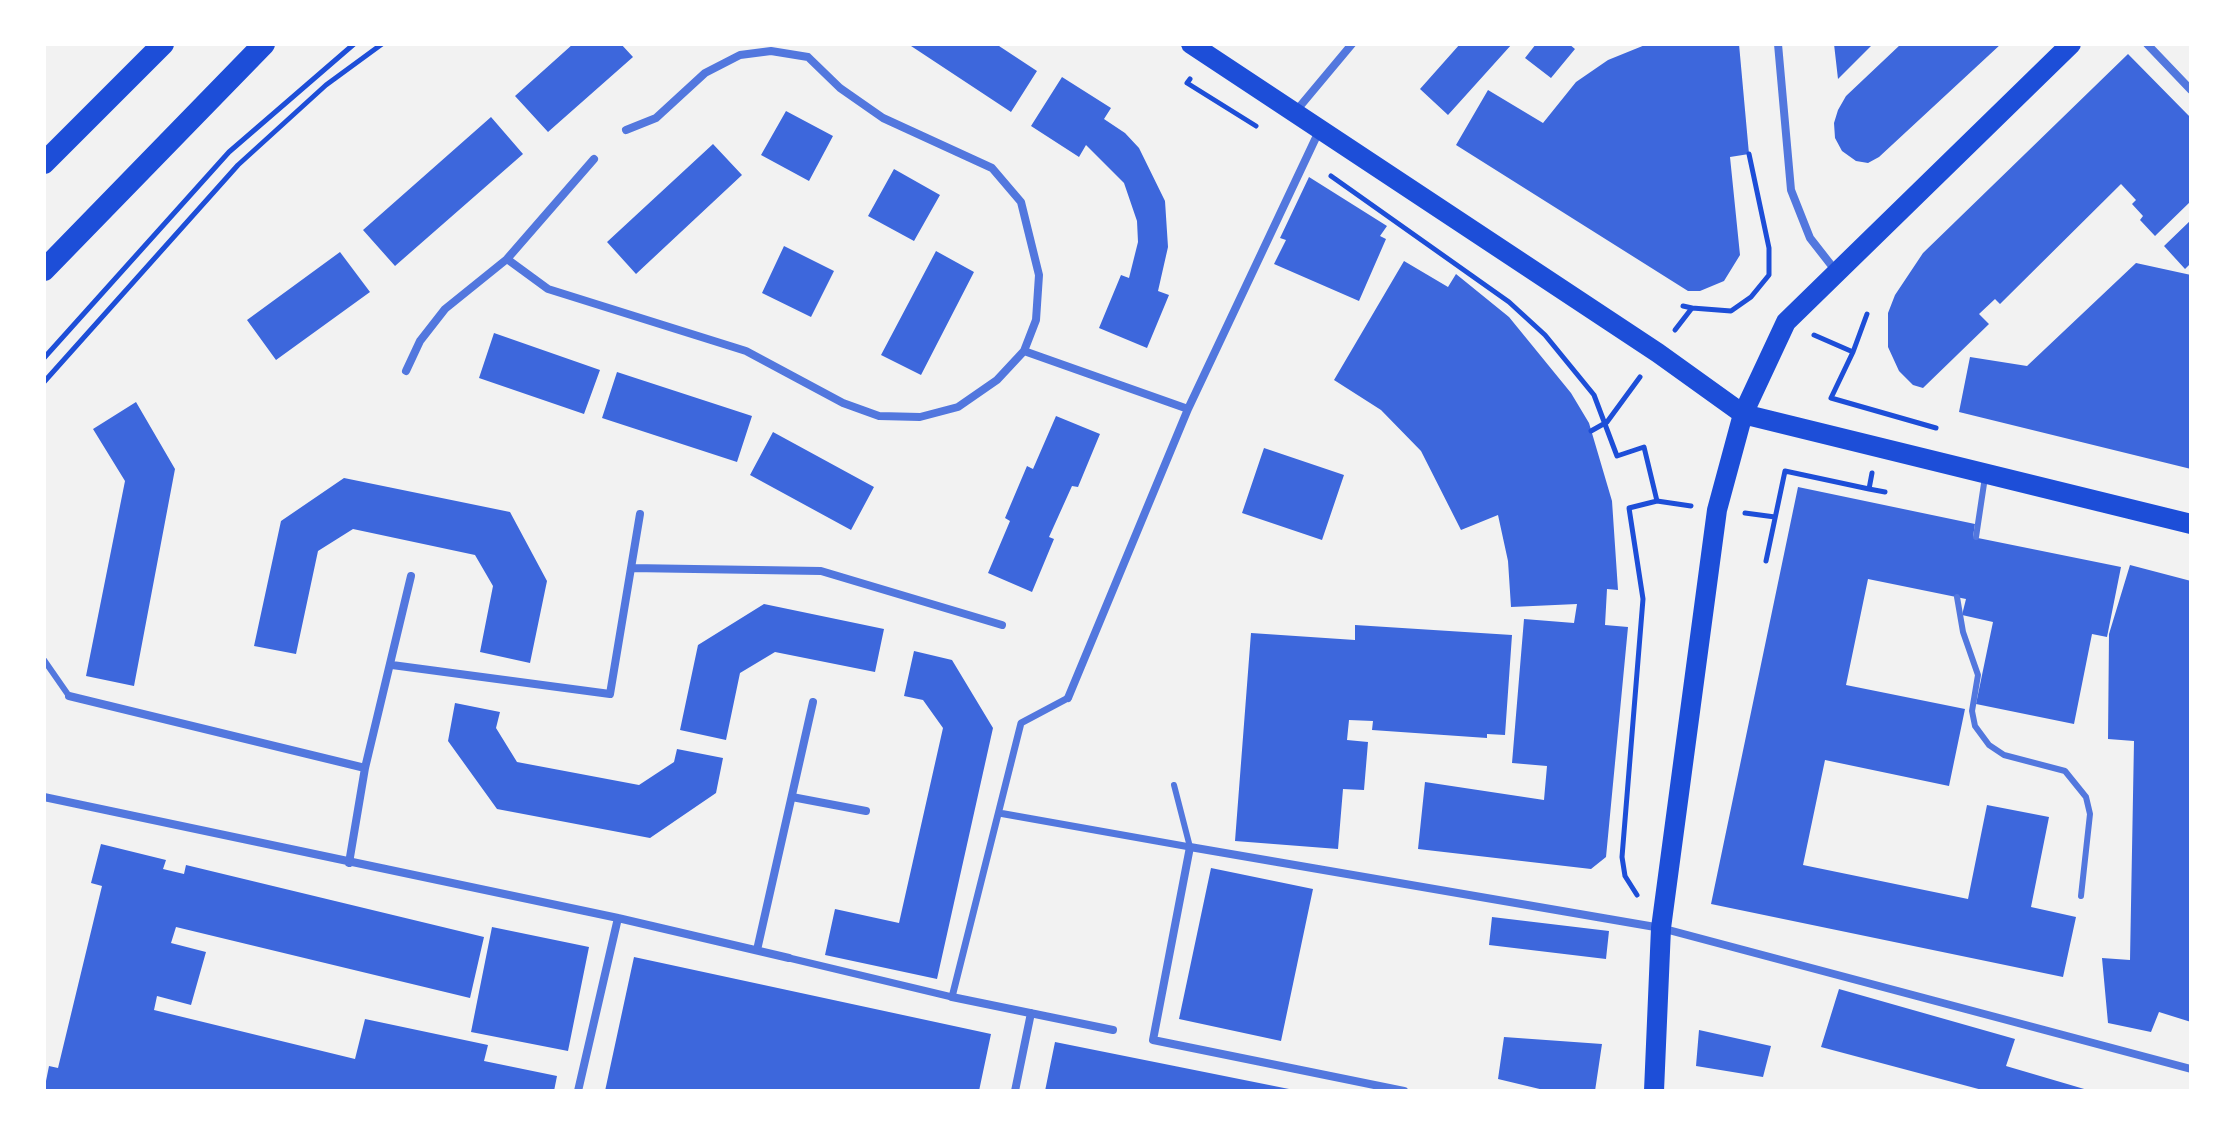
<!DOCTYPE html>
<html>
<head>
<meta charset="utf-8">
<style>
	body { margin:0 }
	#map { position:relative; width:2235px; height:1135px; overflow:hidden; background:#f2f2f2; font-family:Signika,sans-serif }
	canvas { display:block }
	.frame { position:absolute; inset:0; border:46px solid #fff; pointer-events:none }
</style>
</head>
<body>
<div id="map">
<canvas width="2235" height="1135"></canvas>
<div class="frame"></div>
</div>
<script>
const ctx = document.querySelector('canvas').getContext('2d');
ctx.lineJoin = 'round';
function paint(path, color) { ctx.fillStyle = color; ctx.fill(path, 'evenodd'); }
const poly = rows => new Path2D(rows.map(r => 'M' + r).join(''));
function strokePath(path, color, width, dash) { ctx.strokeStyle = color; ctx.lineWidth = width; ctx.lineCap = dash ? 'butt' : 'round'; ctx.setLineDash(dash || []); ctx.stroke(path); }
paint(poly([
	[573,44,621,44,633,57,548,132,515,96],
	[908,44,996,44,1037,71,1011,112],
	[1460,44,1512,44,1448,115,1420,89],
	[1536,44,1569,44,1575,49,1551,78,1525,58],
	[1739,44,1749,154,1730,157,1740,255,1724,281,1700,291,1688,291,1456,145,1488,90,1543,123,1576,82,1608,60,1645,45],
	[1834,44,1873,44,1838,79],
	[1901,44,2001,44,1879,157,1868,163,1856,161,1842,151,1835,138,1834,123,1838,110,1846,96],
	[2128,54,2191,118,2191,201,2155,236,2140,220,2143,216,2132,204,2136,200,2121,184,2000,304,1995,299,1979,314,1989,324,1923,388,1913,385,1899,371,1888,347,1888,313,1895,295,1923,253],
	[1062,77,1111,108,1104,119,1125,133,1139,148,1165,201,1168,247,1158,291,1169,295,1147,348,1099,328,1121,275,1129,278,1138,242,1137,221,1124,183,1086,145,1079,157,1031,126],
	[786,111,833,136,809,181,761,155],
	[491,117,523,154,395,266,363,230],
	[713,144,742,175,636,274,607,242],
	[894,169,940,195,914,241,868,216],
	[1309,177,1387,226,1380,236,1386,239,1359,301,1274,264,1286,240,1280,238],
	[2191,220,2191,263,2185,269,2164,246],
	[784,246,834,271,811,317,762,293],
	[936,251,974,272,921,375,881,355],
	[340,252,370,292,276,360,247,320],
	[1404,261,1448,287,1456,274,1509,317,1571,393,1589,423,1612,501,1618,590,1607,589,1605,625,1628,627,1606,857,1591,869,1418,849,1425,782,1544,800,1547,766,1512,763,1524,619,1574,623,1577,604,1511,607,1508,561,1498,515,1461,530,1421,451,1381,410,1334,380],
	[2136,263,2191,275,2191,469,1959,412,1970,357,2027,366],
	[494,333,600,370,584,414,479,378],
	[617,372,752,416,737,462,602,418],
	[136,402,175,469,134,686,86,676,125,481,93,429],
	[1056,416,1100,434,1078,487,1072,486,1049,537,1054,539,1032,592,988,573,1010,521,1005,518,1027,466,1033,469],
	[773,432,874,487,851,530,750,475],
	[1264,448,1344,475,1322,540,1242,513],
	[344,478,510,512,547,581,530,663,480,652,493,586,475,555,353,529,318,551,296,654,254,646,281,521],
	[1798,487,1975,524,1973,537,2121,567,2107,637,2092,634,2074,724,1976,704,1993,622,1962,615,1966,599,1868,579,1846,685,1965,709,1949,786,1825,760,1803,865,1968,899,1987,805,2049,817,2031,907,2076,917,2063,977,1711,904],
	[2130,565,2191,581,2191,1022,2159,1012,2151,1032,2108,1023,2102,958,2130,960,2134,741,2108,739,2109,634],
	[764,604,884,629,875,672,775,652,740,673,726,740,680,730,698,645],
	[1355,625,1512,635,1505,735,1487,734,1487,738,1372,730,1373,721,1349,720,1347,740,1368,742,1364,790,1343,789,1338,849,1235,841,1251,633,1355,640],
	[914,651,952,660,993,728,937,979,825,955,835,909,899,923,943,728,923,700,904,696],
	[455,703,500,712,496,728,517,762,639,785,674,762,677,749,723,758,716,793,650,838,497,809,448,741],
	[101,844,166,860,163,869,184,874,186,865,484,937,470,998,176,927,171,943,206,952,191,1005,157,996,154,1010,355,1059,365,1019,488,1045,484,1061,557,1076,554,1091,44,1091,49,1066,58,1068,102,886,91,883],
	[1211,868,1313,889,1281,1041,1179,1019],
	[1492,917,1609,931,1606,959,1489,945],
	[492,927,589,947,568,1051,471,1032],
	[634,957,991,1034,979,1091,605,1091],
	[1839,989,2015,1039,2006,1066,2091,1091,1986,1091,1821,1047],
	[1699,1030,1771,1046,1763,1077,1696,1066],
	[1504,1037,1602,1044,1595,1091,1548,1091,1498,1079],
	[1055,1042,1294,1090,1294,1091,1045,1091]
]), '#3d67dc');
strokePath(poly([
	[1190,79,1187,83,1256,126],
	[1331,176,1509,302,1545,335,1594,395,1617,456,1644,447,1657,501,1629,508,1643,599,1622,857,1625,876,1637,895],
	[1683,306,1692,308],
	[1675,330,1692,308,1731,311,1751,297,1769,275,1769,248,1749,154],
	[1814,335,1853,352,1831,398,1936,428],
	[1853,352,1867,314],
	[44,358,229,152,354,44],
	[44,382,238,165,326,85,382,44],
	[1591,431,1607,422,1640,377],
	[1869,489,1885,492],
	[1657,501,1691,506],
	[1745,513,1775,517],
	[1766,561,1785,471,1869,489,1872,473]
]), '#1d4ed8', 5);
strokePath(poly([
	[1976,537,1985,477],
	[1957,597,1963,632,1978,675,1972,711,1975,726,1989,745,2004,755,2065,771,2086,797,2090,814,2081,896],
	[44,660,69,696],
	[1174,785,1190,847]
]), '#5277de', 6);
strokePath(poly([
	[999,813,1190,847],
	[789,958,952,997,1021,723,1068,698]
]), '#5277de', 7);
strokePath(poly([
	[1778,44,1791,190,1810,238,1835,270],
	[2147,44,2191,90],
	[1296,111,1352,44],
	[626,130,656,118,705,73,740,55,771,51,808,57,840,88,883,118,992,168,1021,202,1039,275,1036,320,1024,351,1188,409],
	[507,259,548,289,746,351,843,403,879,416,920,417,958,407,997,380,1024,351],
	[406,371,420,341,445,309,507,259,594,159],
	[631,568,821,571,1002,625],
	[392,665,610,694,640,514],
	[69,696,365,768],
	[1068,698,1188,409,1320,129],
	[44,797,618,918,789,958],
	[792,797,866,811],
	[349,863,365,768,411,576],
	[757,950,813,702],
	[952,997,1113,1030],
	[578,1091,618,918],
	[1015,1091,1031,1013],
	[1404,1091,1153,1040,1190,847,1661,928,2191,1069]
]), '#5277de', 8);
strokePath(poly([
	[1191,44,1658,353,1743,414,2191,524],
	[1654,1091,1661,928,1717,510,1743,414,1786,322,2071,44]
]), '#1d4ed8', 20);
strokePath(poly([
	[44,163,163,44],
	[44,270,264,44]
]), '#1d4ed8', 22);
</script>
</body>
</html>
